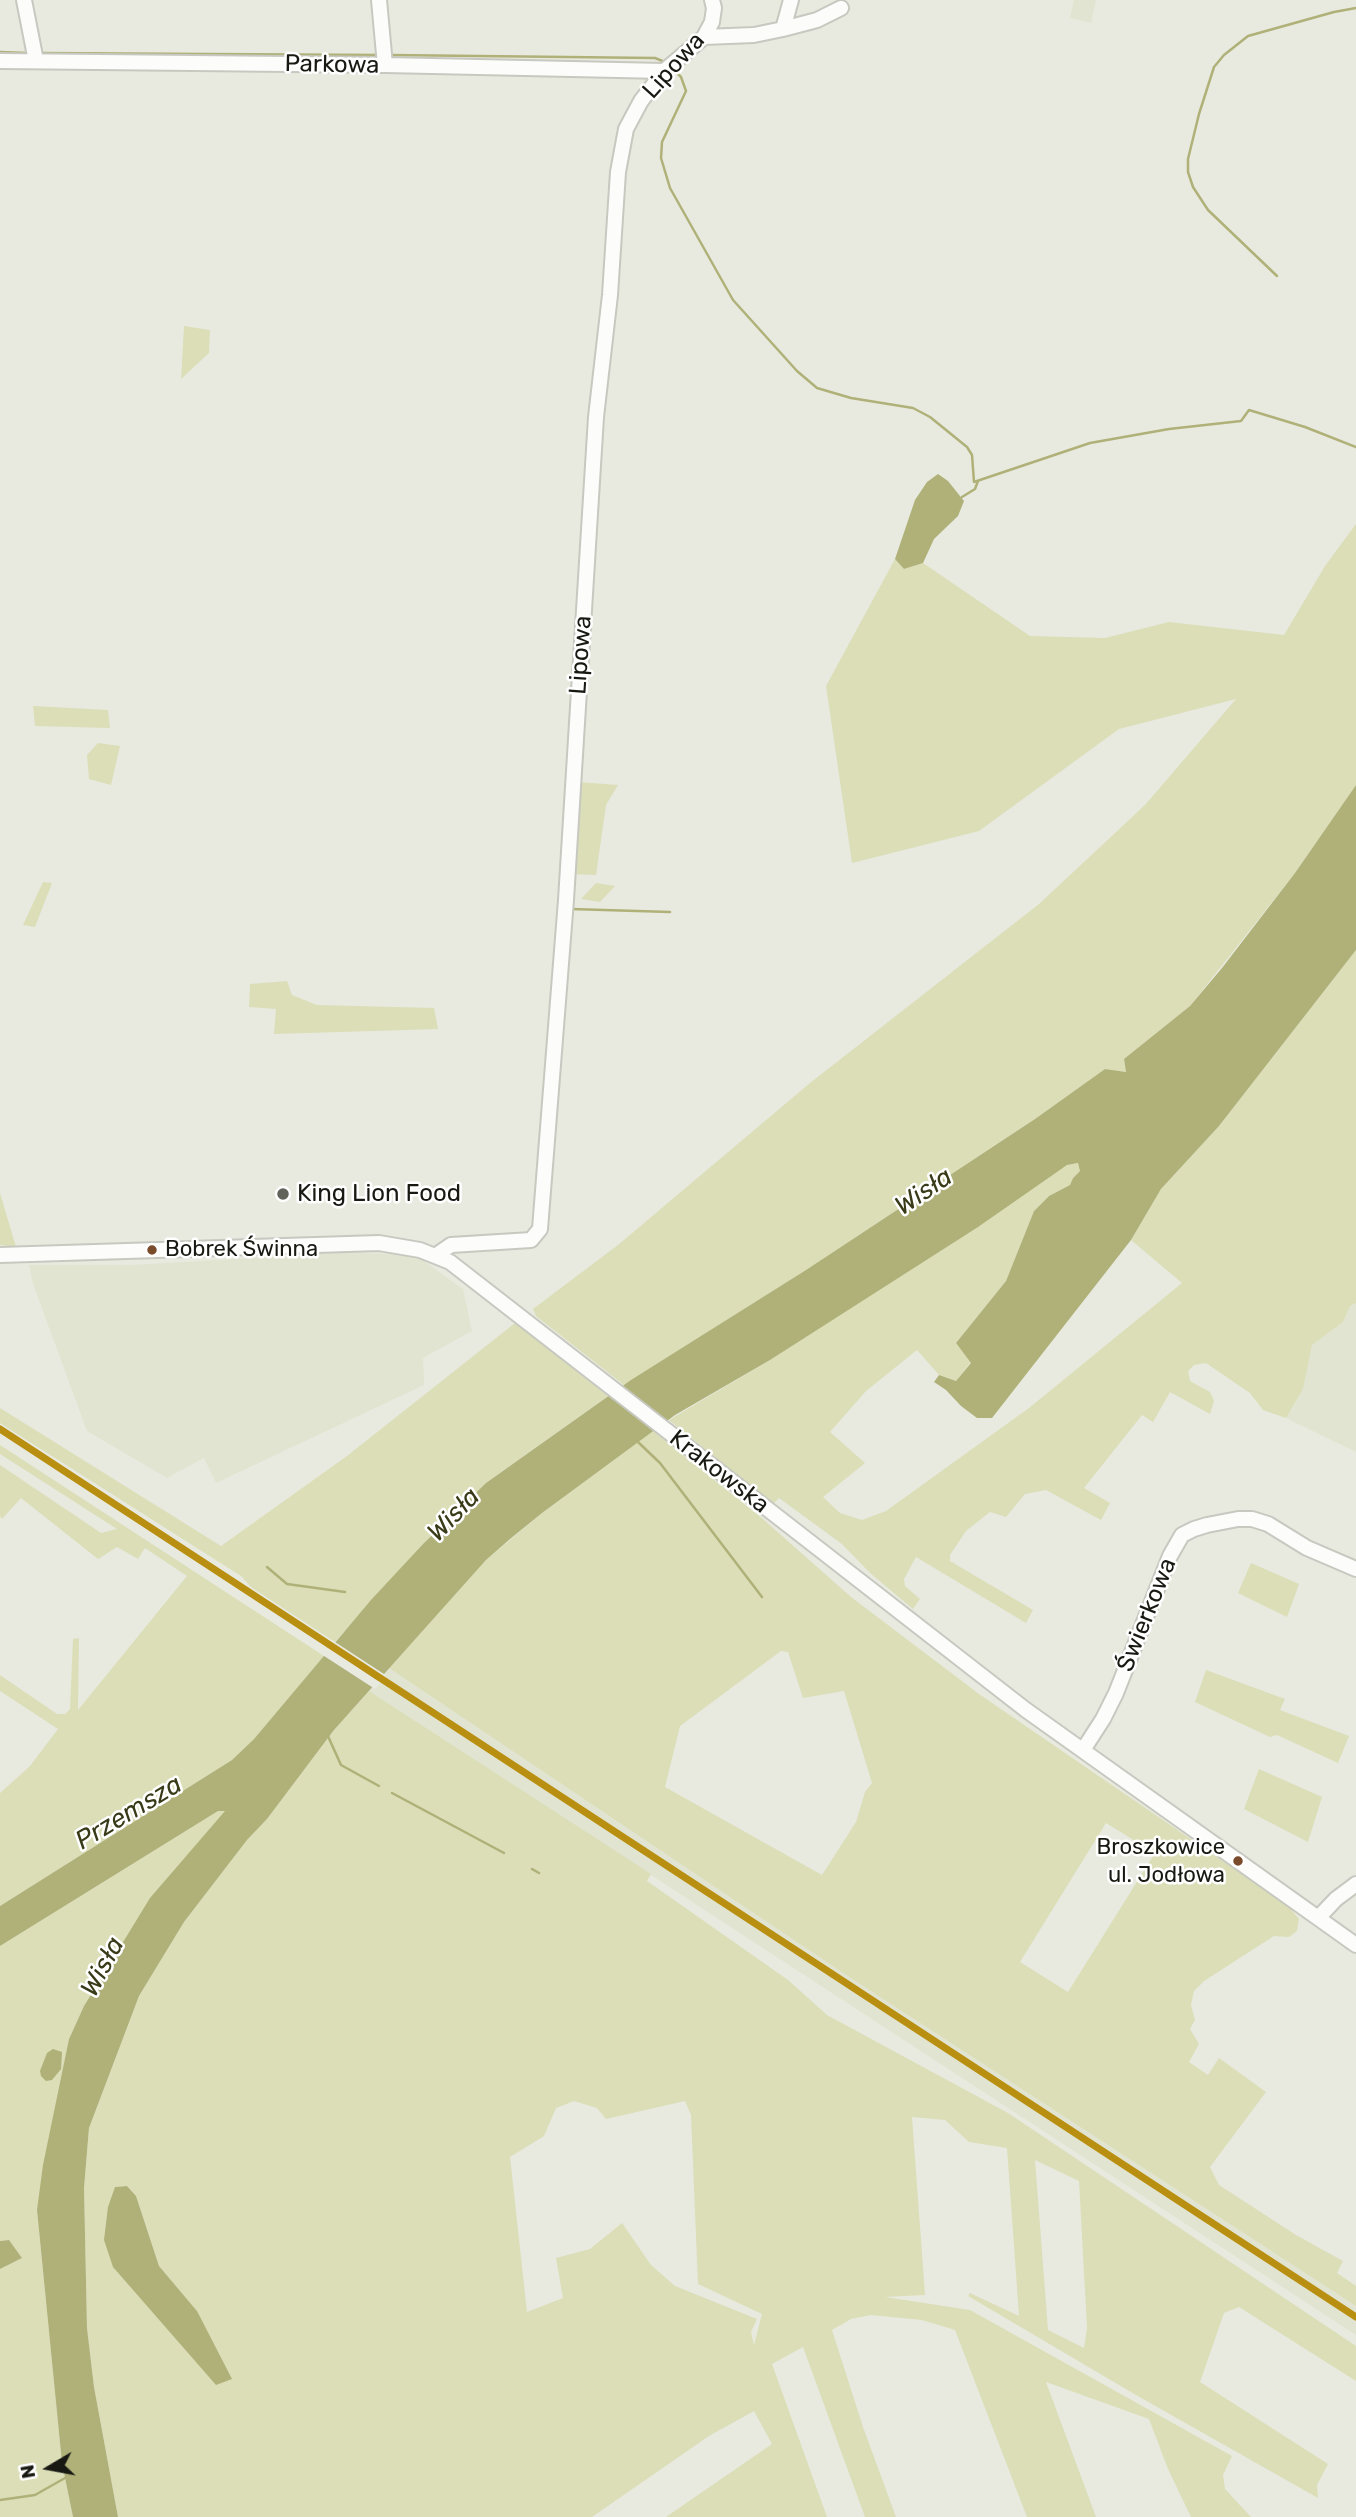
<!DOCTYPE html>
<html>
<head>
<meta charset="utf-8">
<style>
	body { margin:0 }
	#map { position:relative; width:1356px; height:2517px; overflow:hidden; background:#e8eadf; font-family:Rubik,sans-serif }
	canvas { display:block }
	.north { position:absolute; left:14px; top:2433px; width:70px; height:70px; -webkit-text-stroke:5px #fff; paint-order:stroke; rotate:260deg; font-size:19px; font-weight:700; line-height:28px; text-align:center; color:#191913 }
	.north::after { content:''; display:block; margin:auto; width:24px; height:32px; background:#191913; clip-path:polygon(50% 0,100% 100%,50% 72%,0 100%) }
</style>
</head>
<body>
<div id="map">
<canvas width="1356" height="2517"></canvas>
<div class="north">N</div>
</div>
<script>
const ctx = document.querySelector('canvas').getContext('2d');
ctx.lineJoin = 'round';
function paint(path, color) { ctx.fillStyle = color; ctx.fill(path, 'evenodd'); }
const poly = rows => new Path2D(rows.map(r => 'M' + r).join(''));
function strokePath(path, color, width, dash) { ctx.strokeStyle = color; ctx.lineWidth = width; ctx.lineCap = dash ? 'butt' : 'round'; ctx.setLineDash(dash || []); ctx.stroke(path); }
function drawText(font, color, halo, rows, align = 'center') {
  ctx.font = font + ' Rubik,sans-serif'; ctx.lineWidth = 5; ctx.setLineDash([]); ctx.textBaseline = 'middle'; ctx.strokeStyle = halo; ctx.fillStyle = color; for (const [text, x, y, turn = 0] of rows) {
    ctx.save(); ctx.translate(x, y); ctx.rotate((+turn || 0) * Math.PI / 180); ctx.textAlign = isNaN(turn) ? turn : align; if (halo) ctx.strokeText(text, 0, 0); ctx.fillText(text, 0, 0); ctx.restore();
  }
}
paint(poly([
	[1074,0,1096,0,1091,23,1070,18],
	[337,1253,414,1254,463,1289,472,1331,423,1358,424,1385,216,1483,204,1458,167,1478,87,1431,33,1284,29,1265,132,1265],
	[1356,1303,1356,1452,1286,1418,1303,1389,1312,1345,1343,1322,1350,1306],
	[389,1668,840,1971,1356,2306,1356,2335,369,1691]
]), '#e1e4d0');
paint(poly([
	[184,326,210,330,209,353,181,379],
	[1356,524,1356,785,1295,873,1190,1006,1124,1059,1126,1072,1105,1069,1035,1119,806,1270,624,1385,536,1316,533,1309,618,1245,810,1083,1039,904,1145,805,1236,699,1119,729,979,831,852,863,826,686,895,559,904,569,923,563,1030,636,1105,638,1169,622,1284,635,1325,566],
	[33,706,108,710,110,728,35,726],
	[98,743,120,746,111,785,89,779,87,755],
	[578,782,618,785,606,805,596,875,571,874],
	[43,882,52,883,35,927,23,925],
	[596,883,615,886,600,902,581,899],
	[1356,950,1356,1303,1350,1306,1343,1322,1312,1345,1303,1389,1286,1418,1263,1410,1250,1393,1206,1363,1194,1365,1188,1371,1190,1381,1210,1392,1214,1401,1210,1414,1170,1392,1153,1422,1142,1415,1084,1488,1110,1503,1101,1520,1046,1490,1025,1494,1006,1517,990,1512,966,1531,950,1555,950,1561,1033,1610,1026,1623,916,1557,904,1579,905,1586,920,1599,913,1609,870,1573,842,1544,779,1498,773,1504,669,1420,770,1360,1067,1165,1078,1163,1080,1171,1073,1178,1070,1185,1049,1196,1034,1211,1006,1281,956,1343,971,1362,956,1381,939,1375,917,1350,866,1391,830,1432,865,1463,823,1497,840,1513,862,1520,886,1511,1029,1408,1182,1283,1131,1240,1161,1189,1219,1126],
	[287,981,292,995,317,1005,434,1008,438,1029,274,1034,276,1009,249,1007,250,984],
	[0,1193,16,1247,0,1245],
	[515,1323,608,1396,486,1483,424,1543,335,1642,251,1587,241,1576,0,1423,0,1408,221,1546,347,1456],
	[653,1431,763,1519,851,1597,979,1694,1287,1905,1299,1919,1297,1931,1289,1937,1274,1936,1204,1981,1194,1991,1191,2005,1195,2020,1190,2029,1199,2044,1189,2062,1208,2075,1219,2058,1266,2092,1210,2167,1219,2185,1296,2235,1343,2261,1337,2273,1356,2286,1356,2306,840,1971,389,1668,486,1560,542,1513],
	[781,1651,788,1652,803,1698,844,1691,872,1783,865,1792,856,1822,822,1875,665,1787,680,1726],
	[1106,1823,1155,1853,1068,1992,1020,1962],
	[0,1445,324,1656,254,1739,232,1760,0,1906,0,1793,30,1766,58,1729,0,1691,0,1675,57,1714,65,1714,70,1709,73,1639,79,1638,78,1710,187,1576,145,1548,138,1559,117,1547,98,1559,21,1498,2,1519,0,1516,0,1465,101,1533,117,1529,0,1454],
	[1251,1563,1299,1584,1287,1617,1238,1593],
	[1206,1670,1285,1699,1280,1710,1349,1736,1338,1763,1277,1735,1270,1737,1195,1702],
	[369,1691,651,1874,647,1881,788,1980,827,2015,1008,2113,1356,2346,1356,2381,1239,2307,1224,2313,1200,2382,1328,2464,1317,2485,1318,2498,1136,2395,968,2296,970,2293,1019,2316,1007,2148,969,2142,945,2120,912,2117,925,2295,885,2297,970,2310,1232,2456,1223,2475,1225,2489,1251,2517,1191,2517,1168,2469,1149,2419,1046,2382,1096,2517,1027,2517,955,2330,922,2320,871,2315,851,2319,832,2330,863,2427,896,2517,865,2517,803,2347,772,2364,827,2517,666,2517,772,2444,754,2411,709,2436,592,2517,118,2517,94,2387,87,2328,84,2188,89,2128,139,1996,184,1922,247,1840,267,1819,334,1730],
	[574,2101,597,2108,606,2119,685,2101,691,2115,698,2284,762,2314,754,2345,751,2332,757,2319,675,2286,651,2265,622,2223,590,2249,556,2258,563,2298,527,2312,510,2157,544,2136,556,2108],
	[1035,2160,1079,2181,1087,2328,1084,2348,1048,2330],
	[127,2186,136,2196,159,2266,197,2311,216,2385,115,2187],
	[1259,1769,1322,1797,1308,1842,1244,1809],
	[218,1811,226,1811,150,1899,84,2006,69,2039,37,2210,62,2463,73,2517,0,2517,0,2269,22,2258,9,2240,0,2241,0,1946]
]), '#dbdeb7');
paint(poly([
	[938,474,948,481,964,501,958,516,934,539,923,563,904,569,895,559,915,500,927,482],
	[1356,785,1356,950,1219,1126,1161,1189,1131,1240,992,1418,977,1418,961,1406,946,1390,934,1382,939,1375,956,1381,971,1363,956,1343,1006,1281,1034,1211,1049,1196,1070,1185,1073,1178,1080,1171,1078,1163,1067,1165,978,1227,770,1360,675,1415,542,1513,510,1539,486,1560,334,1730,267,1819,247,1840,184,1922,139,1996,89,2128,84,2188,87,2328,94,2387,118,2517,73,2517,62,2463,37,2210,43,2165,69,2039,84,2006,150,1898,225,1811,218,1811,0,1946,0,1906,232,1760,254,1739,371,1600,424,1543,486,1483,631,1380,806,1270,1035,1119,1105,1069,1126,1072,1124,1059,1190,1006,1222,968,1295,873],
	[53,2049,62,2052,61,2069,52,2080,46,2081,41,2076,40,2071,47,2053],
	[127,2186,136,2196,159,2266,197,2311,232,2379,216,2385,113,2267,104,2240,108,2207,115,2187],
	[9,2240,22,2258,0,2269,0,2241]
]), '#afb178');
paint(poly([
	[332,1640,335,1642,387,1676,382,1682,356,1666,381,1683,375,1689,321,1654]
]), '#e8eadf');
strokePath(poly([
	[0,52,28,53],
	[40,53,379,55],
	[390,55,655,58,665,62],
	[673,69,681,77,686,91,662,142,661,158,670,188,733,300,797,371,817,388,851,398,913,408,930,417,967,447,972,455,974,482,1090,443,1169,429,1241,421,1249,410,1305,427,1356,447],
	[1277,276,1208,210,1193,187,1188,172,1188,159,1199,114,1214,67,1224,55,1248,36,1334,12,1356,8],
	[962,497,975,489,978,481],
	[571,909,670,912],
	[638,1442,660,1463,762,1597],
	[267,1567,287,1584,345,1592],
	[327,1734,341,1765,379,1786],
	[392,1793,504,1853],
	[532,1869,539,1873],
	[0,2500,35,2495,65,2478]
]), '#afb178', 2.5);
const minor = poly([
	[24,0,36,61],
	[379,0,385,65],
	[783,29,817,20,841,8],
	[704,37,754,35,783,29,791,0],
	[0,61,385,65,664,71],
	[0,1255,379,1243,420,1250,450,1262,1026,1710,1356,1945],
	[435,1256,451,1245,531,1240,540,1229,566,900,596,417,610,295,618,172,626,129,641,101,664,71,704,37,712,22,714,8,712,0],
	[1083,1750,1103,1719,1116,1693,1170,1556,1182,1535,1194,1529,1207,1525,1238,1519,1252,1519,1268,1524,1307,1548,1356,1569],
	[1318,1918,1336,1899,1356,1884]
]);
strokePath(minor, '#c7c8c0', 18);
strokePath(minor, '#fcfcfa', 14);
strokePath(poly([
	[0,1429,1356,2317]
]), '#b98f11', 7);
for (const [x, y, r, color] of [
	[283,1194,7,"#61625a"],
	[152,1250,6,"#7a4b2a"],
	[1238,1861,6,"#7a4b2a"]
]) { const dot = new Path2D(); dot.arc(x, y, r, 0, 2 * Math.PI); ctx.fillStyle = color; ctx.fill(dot); strokePath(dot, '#fff', 2.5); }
drawText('22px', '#191913', '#fff', [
	["Bobrek Świnna",165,1250],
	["Broszkowice",1225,1848,"right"],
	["ul. Jodłowa",1225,1876,"right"]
], 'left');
drawText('24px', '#191913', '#fff', [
	["Parkowa",332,65,1],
	["Lipowa",674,66,-48],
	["Lipowa",581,655,-86],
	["Krakowska",719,1472,38],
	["Świerkowa",1147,1615,-68]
]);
drawText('24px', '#191913', '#fff', [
	["King Lion Food",297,1194]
], 'left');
drawText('italic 26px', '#393a18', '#fff', [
	["Wisła",924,1192,-34],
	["Wisła",454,1515,-46],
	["Przemsza",129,1813,-31],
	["Wisła",103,1967,-62]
]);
</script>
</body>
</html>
